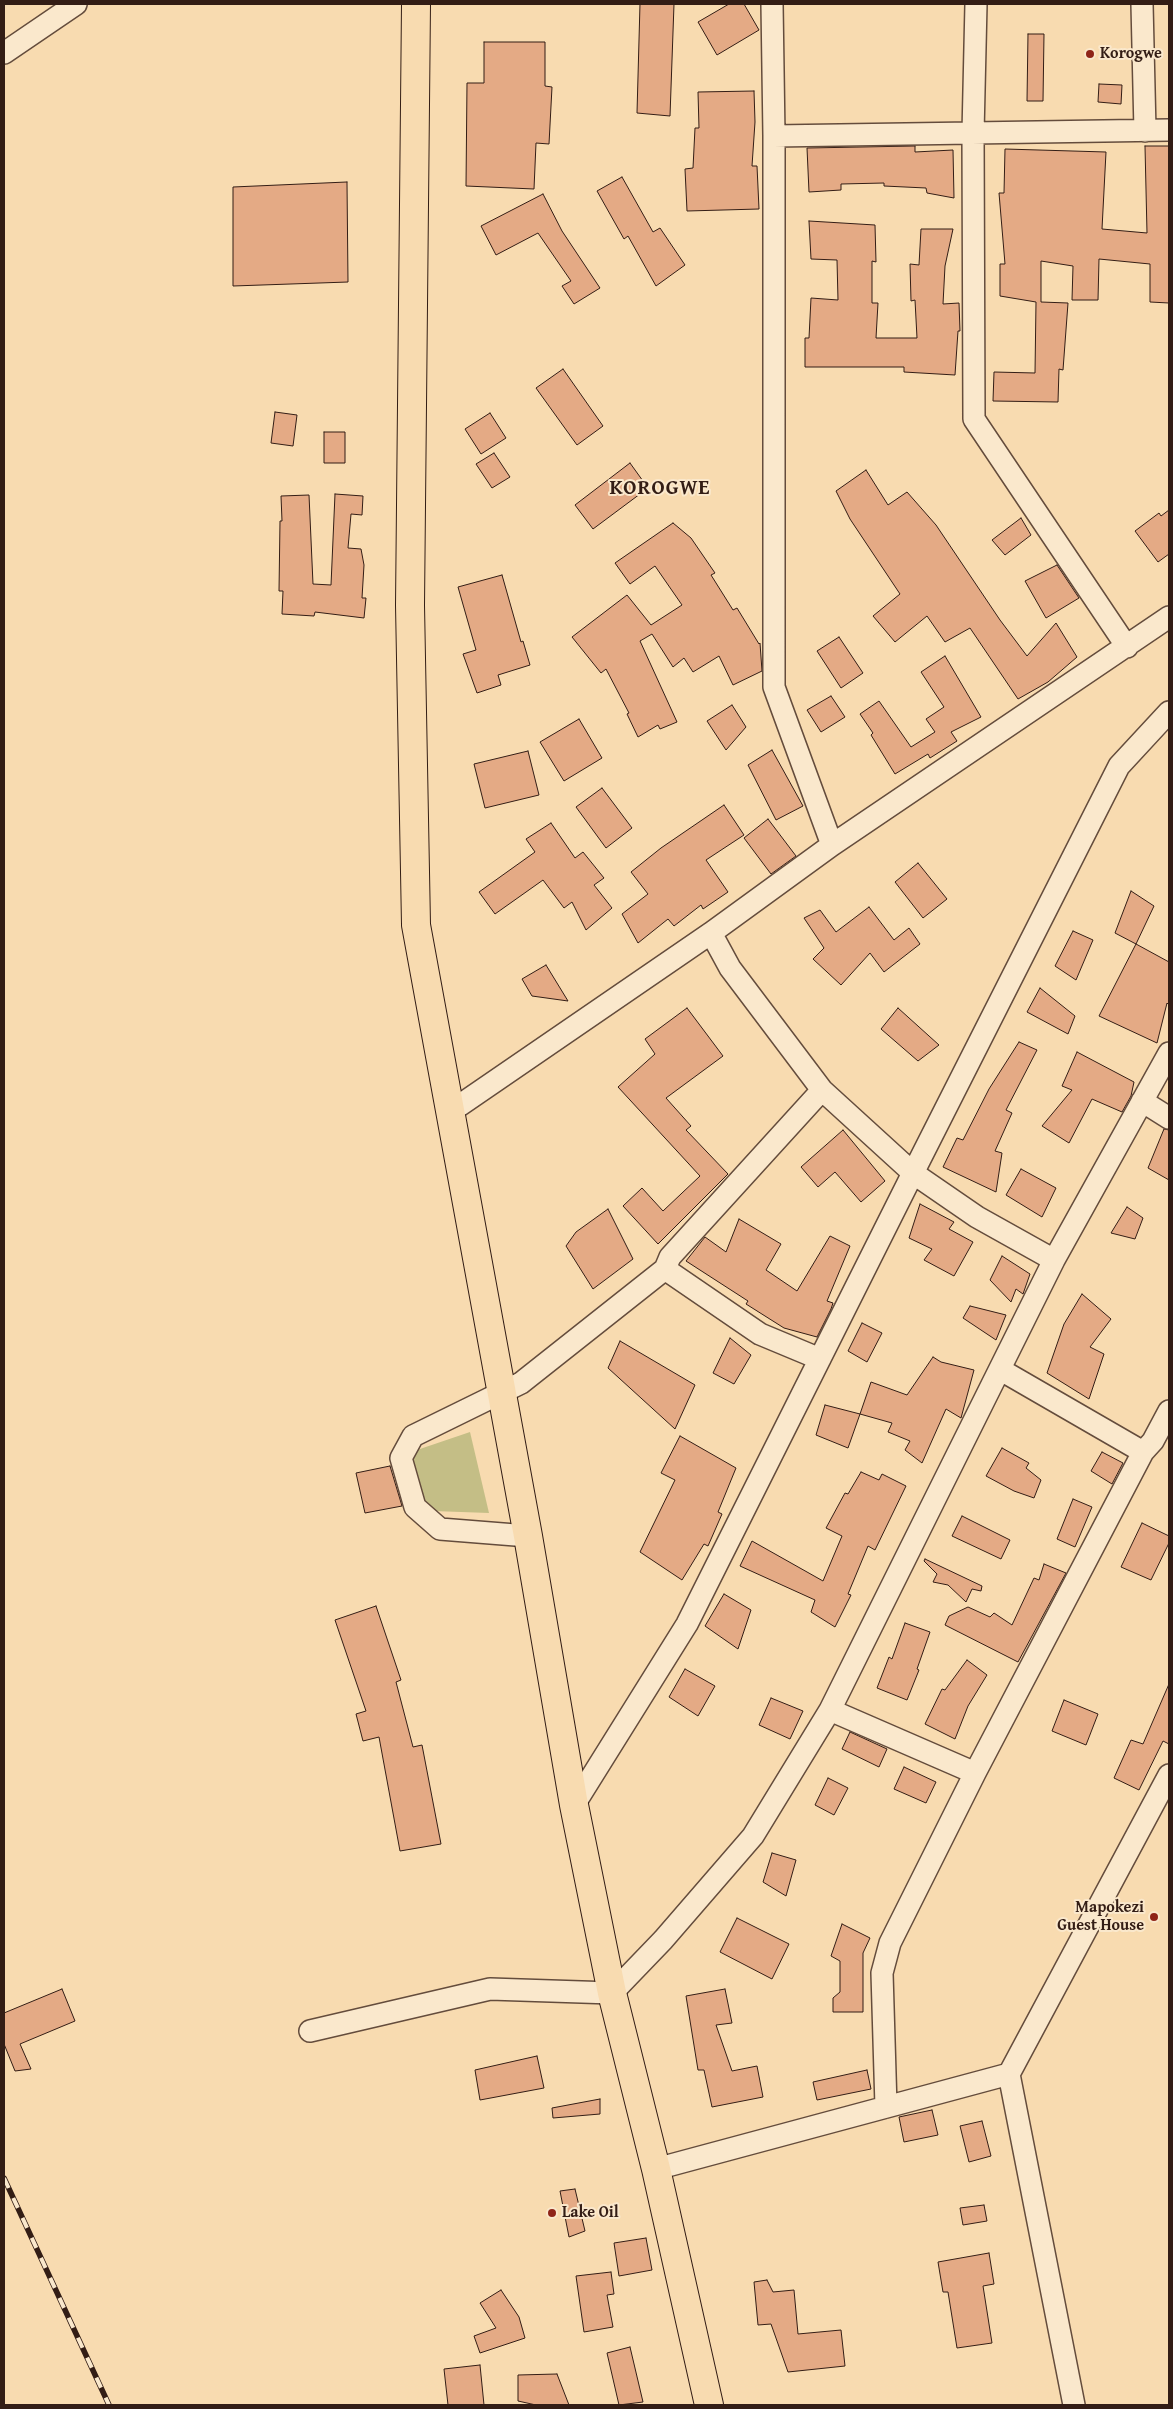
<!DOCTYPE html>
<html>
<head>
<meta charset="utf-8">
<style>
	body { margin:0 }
	#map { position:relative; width:1173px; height:2409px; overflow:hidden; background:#f8dbb0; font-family:"Gentium Book Plus",serif }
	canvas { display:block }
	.frame { position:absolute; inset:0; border:5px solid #331d15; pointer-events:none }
</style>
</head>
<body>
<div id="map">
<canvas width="1173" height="2409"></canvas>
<div class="frame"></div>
</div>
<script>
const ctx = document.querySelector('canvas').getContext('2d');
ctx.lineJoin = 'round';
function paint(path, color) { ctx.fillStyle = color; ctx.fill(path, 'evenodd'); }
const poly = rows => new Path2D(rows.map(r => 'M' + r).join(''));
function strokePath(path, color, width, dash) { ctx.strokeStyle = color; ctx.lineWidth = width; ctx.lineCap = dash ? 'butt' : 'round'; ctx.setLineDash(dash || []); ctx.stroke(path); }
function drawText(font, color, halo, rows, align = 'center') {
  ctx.font = font + ' "Gentium Book Plus",serif'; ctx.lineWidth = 4; ctx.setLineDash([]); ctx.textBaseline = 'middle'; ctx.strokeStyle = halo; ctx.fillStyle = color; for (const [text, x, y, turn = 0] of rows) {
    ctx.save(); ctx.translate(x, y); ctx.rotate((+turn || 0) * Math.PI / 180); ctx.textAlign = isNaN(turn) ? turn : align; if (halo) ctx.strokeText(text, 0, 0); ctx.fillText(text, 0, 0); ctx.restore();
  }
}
paint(poly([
	[470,1432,489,1513,433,1511,418,1499,409,1463,417,1450]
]), '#c4be86');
const building = poly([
	[640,4,674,4,670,116,637,113,640,4],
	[729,4,744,4,759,30,717,55,698,22,729,4],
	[1028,34,1044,34,1043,101,1027,101,1028,34],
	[484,42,545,42,545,86,552,87,549,144,536,143,534,189,466,186,467,83,484,83,484,42],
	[1099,84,1122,85,1121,104,1098,102,1099,84],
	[754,91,755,122,752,166,757,166,759,209,687,211,685,169,693,168,695,128,699,128,698,92,754,91],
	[915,146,915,152,953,150,954,198,927,193,926,188,884,186,884,183,841,184,841,190,809,192,807,148,915,146],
	[1145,146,1169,146,1169,303,1150,302,1150,264,1099,259,1098,300,1072,300,1073,266,1041,261,1041,302,1068,303,1063,370,1059,369,1058,402,993,401,994,372,1035,373,1036,302,1000,296,1000,264,1005,264,999,193,1004,193,1005,149,1106,152,1102,229,1147,233,1145,146],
	[622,177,653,232,660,228,685,265,656,286,628,236,624,239,597,191,622,177],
	[347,182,348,282,233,286,233,187,347,182],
	[543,194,562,231,600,288,574,304,562,286,571,281,538,233,496,255,481,226,543,194],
	[809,221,875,225,876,262,872,261,872,303,878,303,876,338,917,338,915,300,911,301,910,264,919,265,921,229,953,229,945,266,943,304,959,303,960,331,958,331,955,375,904,372,904,367,805,367,805,338,809,338,811,298,838,300,837,260,811,259,809,221],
	[563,369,603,426,577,445,536,388,563,369],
	[275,412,297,415,293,446,271,443,275,412],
	[490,413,506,438,481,454,465,429,490,413],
	[324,432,345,432,345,463,324,463,324,432],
	[494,453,510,477,492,488,476,464,494,453],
	[630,463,648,488,593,529,575,505,630,463],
	[866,470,888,505,907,492,936,525,1000,620,1027,656,1056,623,1077,657,1048,682,1018,699,970,628,945,642,927,616,895,642,873,616,900,594,850,519,836,491,866,470],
	[335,494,363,496,362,515,351,514,348,548,361,549,364,565,362,598,366,598,364,618,315,612,314,616,282,614,283,591,279,591,280,521,282,521,281,496,309,495,313,584,331,585,335,494],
	[1169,510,1169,554,1158,562,1135,531,1159,513,1161,516,1169,510],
	[1021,518,1031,535,1005,555,992,540,1021,518],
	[673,523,691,538,715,573,711,575,733,610,737,608,759,644,760,643,762,671,733,685,719,656,693,672,684,658,673,667,652,634,640,641,677,722,660,729,658,725,638,737,627,714,629,713,606,669,601,673,572,637,627,595,651,625,682,605,655,566,630,584,615,563,673,523],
	[1057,565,1079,598,1046,618,1025,581,1057,565],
	[502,575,521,642,523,641,530,665,498,675,501,685,477,693,463,654,476,650,458,587,502,575],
	[839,637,863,673,841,688,817,651,839,637],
	[945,656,981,717,951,732,957,741,930,758,928,754,895,774,871,735,873,733,860,714,879,701,911,747,935,732,926,719,944,707,921,672,945,656],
	[831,696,845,717,821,732,807,710,831,696],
	[732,705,746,727,726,750,707,721,732,705],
	[579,719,602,758,564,781,540,742,579,719],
	[772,750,803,806,776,820,748,765,772,750],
	[528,751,539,795,485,808,474,764,528,751],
	[602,788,632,828,606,848,576,807,602,788],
	[724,805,744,835,706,860,728,892,703,909,701,905,674,926,668,919,638,943,622,914,648,894,631,872,661,848,724,805],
	[768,819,796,856,771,874,744,838,768,819],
	[551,823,575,858,583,852,604,878,594,885,612,908,586,930,572,902,564,908,543,880,495,914,479,892,535,852,526,839,551,823],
	[918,863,947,899,923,918,895,882,918,863],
	[1131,891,1154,906,1136,944,1115,933,1131,891],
	[869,907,894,940,909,928,920,944,884,972,870,953,841,985,813,959,824,948,804,918,820,910,836,932,869,907],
	[1073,931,1093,940,1076,980,1055,966,1073,931],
	[1136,944,1169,962,1169,1005,1167,1003,1157,1043,1099,1016,1136,944],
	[546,965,568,1001,532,996,522,979,546,965],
	[1040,988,1075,1016,1068,1034,1027,1012,1040,988],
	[687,1008,723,1056,666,1098,691,1126,686,1130,728,1174,658,1244,623,1206,642,1188,663,1211,700,1176,618,1087,655,1054,645,1039,687,1008],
	[898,1008,939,1045,918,1061,881,1029,898,1008],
	[1019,1042,1037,1050,1006,1110,1012,1113,995,1151,1002,1153,996,1192,943,1167,957,1138,963,1140,989,1089,1019,1042],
	[1077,1052,1134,1082,1131,1096,1122,1112,1092,1099,1069,1143,1042,1126,1072,1090,1062,1086,1077,1052],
	[1164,1129,1169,1130,1169,1180,1148,1168,1164,1129],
	[843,1130,885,1181,861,1202,835,1172,818,1187,801,1167,843,1130],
	[1021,1169,1056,1188,1042,1217,1006,1195,1021,1169],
	[920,1204,954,1222,949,1229,973,1242,954,1276,924,1260,932,1249,909,1238,920,1204],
	[1127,1207,1143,1218,1135,1239,1111,1233,1127,1207],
	[608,1209,633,1259,593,1289,566,1246,576,1232,608,1209],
	[739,1219,781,1244,766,1270,797,1291,830,1236,850,1246,827,1301,833,1303,831,1309,817,1337,784,1328,746,1304,748,1301,686,1261,705,1237,726,1252,739,1219],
	[1002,1256,1030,1274,1023,1294,1016,1289,1011,1302,990,1280,1002,1256],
	[1082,1294,1111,1319,1090,1347,1104,1354,1089,1399,1047,1373,1064,1324,1082,1294],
	[970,1306,1006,1315,996,1340,963,1318,970,1306],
	[862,1323,882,1333,867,1362,848,1351,862,1323],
	[730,1338,751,1355,734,1384,713,1373,730,1338],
	[620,1341,695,1385,675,1429,608,1368,620,1341],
	[933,1357,941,1362,974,1370,961,1418,946,1409,922,1463,905,1450,910,1441,888,1432,892,1423,860,1414,871,1382,907,1395,933,1357],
	[825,1405,860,1414,848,1448,816,1435,825,1405],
	[680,1436,736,1468,718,1512,722,1514,708,1546,704,1544,682,1580,640,1552,675,1480,661,1473,680,1436],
	[1002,1448,1029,1463,1026,1468,1041,1480,1034,1498,1014,1491,986,1476,1002,1448],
	[1102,1452,1123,1463,1112,1484,1091,1471,1102,1452],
	[390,1466,402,1506,365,1513,356,1473,390,1466],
	[861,1472,879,1480,882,1474,906,1486,875,1550,868,1546,848,1594,851,1595,835,1627,811,1612,815,1600,740,1566,752,1541,823,1581,842,1536,826,1528,845,1493,848,1494,861,1472],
	[1073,1499,1092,1507,1075,1547,1057,1539,1073,1499],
	[962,1516,1010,1540,1001,1559,952,1536,962,1516],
	[1142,1523,1169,1536,1169,1543,1151,1580,1121,1567,1142,1523],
	[925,1559,982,1586,981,1591,972,1589,966,1602,948,1585,933,1582,937,1574,924,1561,925,1559],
	[1044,1564,1066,1573,1018,1662,945,1625,949,1616,968,1607,990,1617,994,1613,1012,1625,1034,1578,1039,1580,1044,1564],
	[724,1594,751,1610,738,1649,705,1626,724,1594],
	[376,1606,401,1680,396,1682,413,1747,422,1745,441,1844,400,1851,379,1737,363,1741,356,1714,366,1711,335,1620,376,1606],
	[905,1623,930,1632,917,1669,919,1670,907,1700,877,1688,889,1657,892,1659,905,1623],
	[967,1660,987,1675,968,1706,955,1739,925,1724,942,1689,945,1690,967,1660],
	[685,1669,715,1686,698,1716,669,1697,685,1669],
	[1169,1684,1169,1744,1163,1741,1139,1790,1114,1778,1131,1740,1143,1744,1169,1684],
	[771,1698,803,1711,790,1739,759,1725,771,1698],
	[1064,1700,1098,1714,1086,1745,1052,1731,1064,1700],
	[850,1732,887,1749,879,1767,842,1749,850,1732],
	[904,1767,936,1782,926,1803,894,1789,904,1767],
	[828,1778,848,1788,834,1815,815,1805,828,1778],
	[772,1853,796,1860,786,1896,763,1882,772,1853],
	[737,1918,789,1944,772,1979,720,1952,737,1918],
	[842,1924,870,1938,863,1953,863,2012,833,2012,833,1998,840,1992,840,1961,831,1956,842,1924],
	[62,1989,75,2021,20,2044,31,2069,15,2071,4,2044,4,2013,62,1989],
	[725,1989,732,2023,716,2025,732,2071,757,2066,763,2097,712,2107,704,2070,698,2070,686,1996,725,1989],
	[537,2056,544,2088,480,2100,475,2070,537,2056],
	[867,2070,871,2089,817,2100,813,2082,867,2070],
	[600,2099,600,2114,553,2118,552,2108,600,2099],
	[932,2110,938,2135,904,2142,899,2117,932,2110],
	[982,2121,991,2156,969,2162,960,2126,982,2121],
	[575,2189,585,2231,569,2237,560,2191,575,2189],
	[984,2205,987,2221,963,2225,960,2208,984,2205],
	[646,2238,652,2270,619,2276,614,2243,646,2238],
	[989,2253,994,2284,983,2286,992,2343,957,2348,948,2292,943,2292,938,2262,989,2253],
	[611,2272,614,2294,607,2295,613,2327,584,2332,576,2276,611,2272],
	[767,2280,773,2292,794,2290,798,2334,841,2330,845,2366,788,2372,771,2324,758,2325,754,2282,767,2280],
	[501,2290,519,2317,525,2338,480,2353,474,2336,496,2328,480,2303,501,2290],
	[630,2347,643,2402,619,2405,607,2353,630,2347],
	[480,2365,484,2405,448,2405,444,2369,480,2365],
	[557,2374,569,2405,536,2405,518,2401,518,2375,557,2374]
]);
paint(building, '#e4aa85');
strokePath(building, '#331d15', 1);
const minor = poly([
	[772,4,774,136,774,687,832,845],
	[976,4,973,133,974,419,1127,647],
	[1142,4,1145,131],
	[4,53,76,4],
	[774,136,1169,130],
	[1142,1101,1169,1118],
	[450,1112,711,933,832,845,1169,617],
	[1054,1260,977,1217,913,1173,1119,766,1169,712],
	[665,1269,760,1334,820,1359],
	[1001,1370,1143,1452],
	[528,1536,440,1529,415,1507,401,1458,413,1436,521,1383,665,1269,670,1257,822,1090],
	[830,1710,975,1773],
	[574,1805,687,1624,913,1173,822,1090,730,968,711,933],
	[310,2031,490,1989,612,1993,663,1940,753,1836,830,1710,1054,1260,1169,1053],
	[886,2107,882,1973,890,1943,975,1773,1143,1452,1153,1441,1169,1411],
	[656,2169,1009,2074],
	[1074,2405,1009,2074,1169,1775]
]);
const highway = poly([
	[416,4,410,605,416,925,528,1536,574,1805,612,1993,656,2169,709,2405]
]);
strokePath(minor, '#644c3c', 24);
strokePath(highway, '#331d15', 30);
strokePath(minor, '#fae8cc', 21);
strokePath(highway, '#f8dbb0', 28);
const rail = poly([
	[4,2178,109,2405]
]);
strokePath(rail, '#331d15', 5.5);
strokePath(rail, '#fae8cc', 4, [11]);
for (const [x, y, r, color] of [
	[1090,54,5,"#8f2418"],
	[1154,1917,5,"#8f2418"],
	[552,2213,5,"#8f2418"]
]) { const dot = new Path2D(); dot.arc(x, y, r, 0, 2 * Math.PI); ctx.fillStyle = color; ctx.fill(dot); strokePath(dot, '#fae8cc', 2); }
drawText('bold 16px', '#331d15', '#fae8cc', [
	["Korogwe",1100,54],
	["Mapokezi",1144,1908,"right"],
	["Guest House",1144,1926,"right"],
	["Lake Oil",562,2213]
], 'left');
ctx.letterSpacing = '1px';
drawText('bold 21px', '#331d15', '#fae8cc', [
	["KOROGWE",660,489]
]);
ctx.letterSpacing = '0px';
</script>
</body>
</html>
